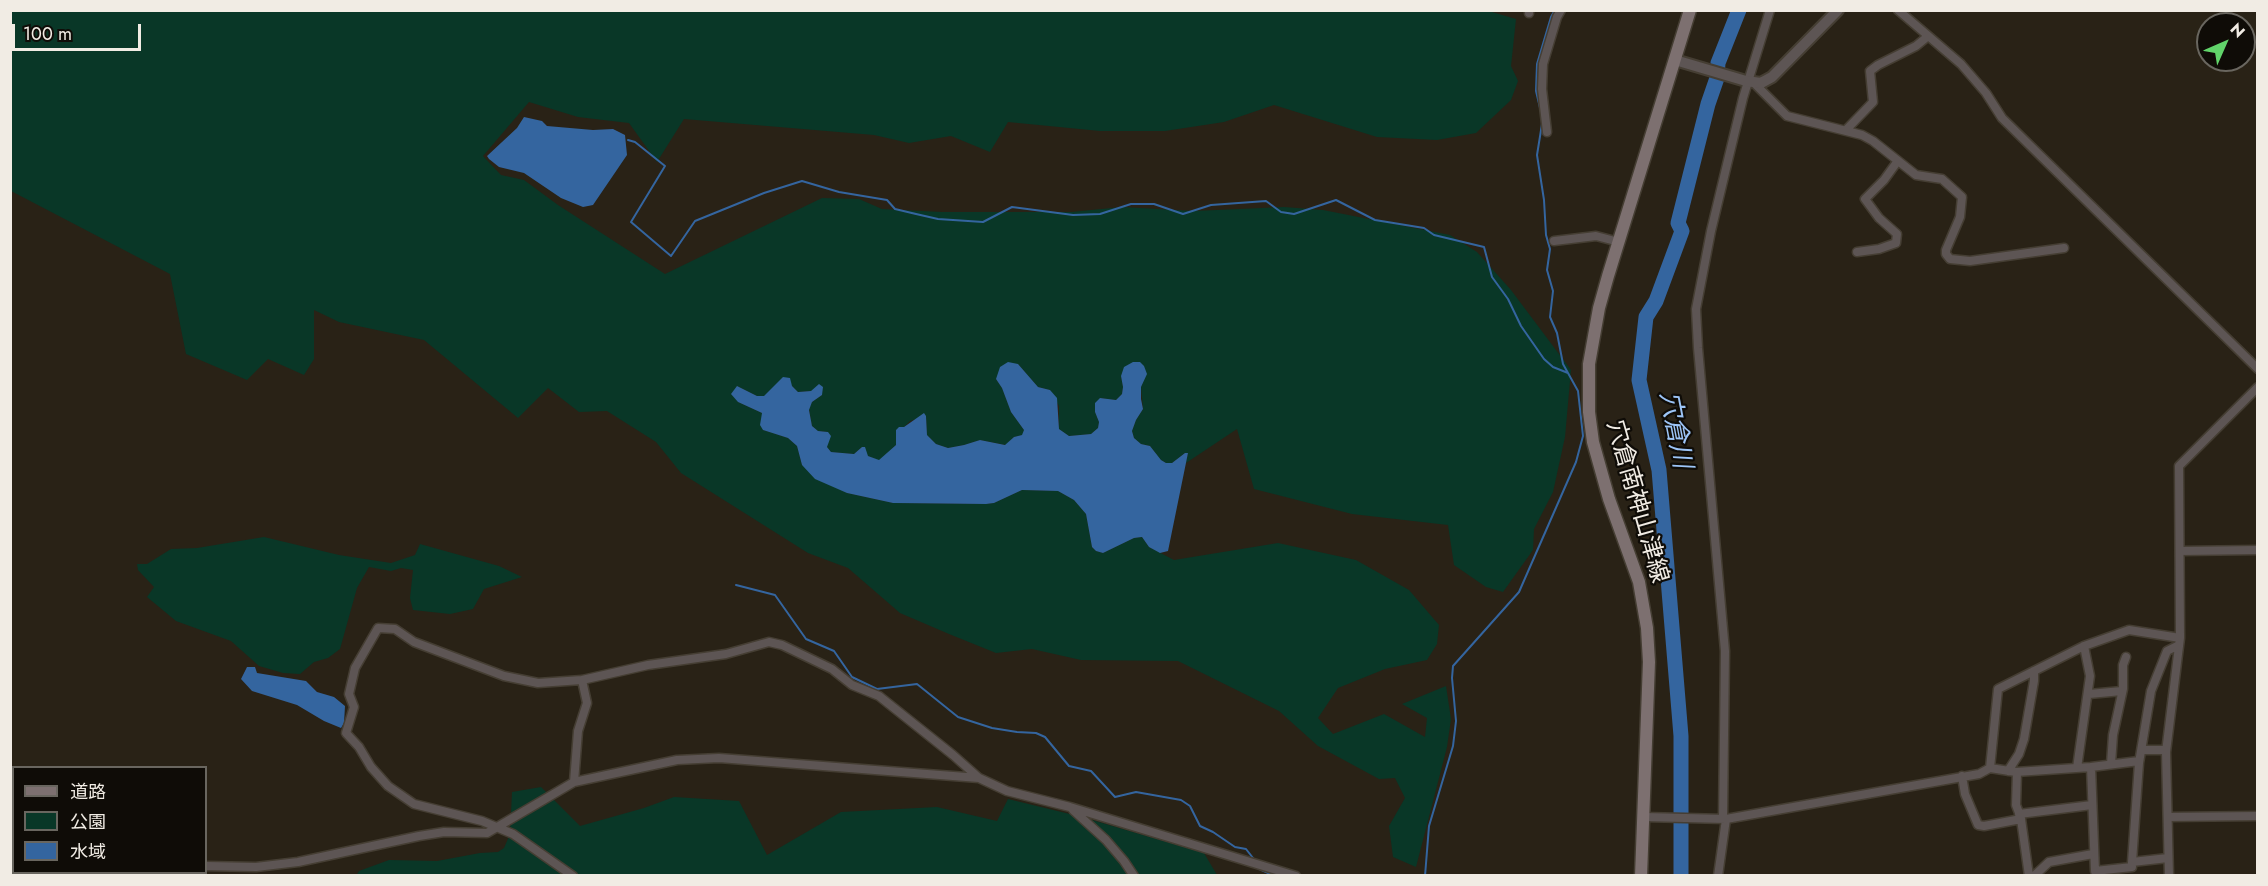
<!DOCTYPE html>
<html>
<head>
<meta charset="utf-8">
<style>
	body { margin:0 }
	#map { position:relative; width:2268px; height:886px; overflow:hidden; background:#292216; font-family:Jost,"Noto Sans JP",sans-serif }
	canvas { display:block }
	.frame { position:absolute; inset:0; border:12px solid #f1ece4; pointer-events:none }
	.legend { position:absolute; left:12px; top:766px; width:195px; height:108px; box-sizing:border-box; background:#0f0c07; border:2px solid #69665f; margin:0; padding:8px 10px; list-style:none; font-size:18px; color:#f1ece4 }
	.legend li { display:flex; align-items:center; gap:12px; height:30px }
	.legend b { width:30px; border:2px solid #69665f }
	.north { position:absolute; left:2196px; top:12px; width:60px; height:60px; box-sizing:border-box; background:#0f0c07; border:2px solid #69665f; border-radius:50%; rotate:45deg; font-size:16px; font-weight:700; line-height:24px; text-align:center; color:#f1ece4 }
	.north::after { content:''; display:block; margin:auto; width:21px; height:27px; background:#61d46a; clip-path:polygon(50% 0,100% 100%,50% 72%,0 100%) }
	.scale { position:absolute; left:12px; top:24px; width:129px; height:27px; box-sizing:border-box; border:3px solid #f1ece4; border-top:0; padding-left:8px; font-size:18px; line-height:21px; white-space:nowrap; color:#f1ece4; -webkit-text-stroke:4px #0f0c07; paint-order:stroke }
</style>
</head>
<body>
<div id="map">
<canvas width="2268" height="886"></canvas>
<div class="frame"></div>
<ul class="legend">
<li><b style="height:8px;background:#7d7070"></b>道路</li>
<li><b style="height:16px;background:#093727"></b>公園</li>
<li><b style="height:16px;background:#34659f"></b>水域</li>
</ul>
<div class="north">N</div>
<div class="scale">100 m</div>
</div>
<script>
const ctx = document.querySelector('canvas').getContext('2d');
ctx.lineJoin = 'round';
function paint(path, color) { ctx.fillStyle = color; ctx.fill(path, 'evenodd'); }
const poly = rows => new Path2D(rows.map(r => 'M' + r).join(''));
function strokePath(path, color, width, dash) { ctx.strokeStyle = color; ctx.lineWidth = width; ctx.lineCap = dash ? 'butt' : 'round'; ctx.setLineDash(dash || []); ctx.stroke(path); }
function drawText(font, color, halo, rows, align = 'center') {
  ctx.font = font + ' Jost,"Noto Sans JP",sans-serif'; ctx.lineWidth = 4.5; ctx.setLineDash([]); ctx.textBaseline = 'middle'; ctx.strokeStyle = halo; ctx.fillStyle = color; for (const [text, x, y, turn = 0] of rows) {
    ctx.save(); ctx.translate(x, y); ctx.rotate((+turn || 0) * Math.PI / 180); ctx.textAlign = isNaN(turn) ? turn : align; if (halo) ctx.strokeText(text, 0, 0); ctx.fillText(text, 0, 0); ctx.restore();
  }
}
paint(poly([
	[1485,10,1516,19,1511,66,1518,81,1511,100,1476,133,1437,140,1377,137,1274,105,1224,122,1165,131,1100,131,1008,122,990,152,951,136,909,143,874,135,684,119,657,162,629,123,578,117,529,102,483,156,501,175,524,180,558,205,665,274,822,198,859,199,882,209,942,212,1071,212,1122,207,1194,211,1284,207,1323,210,1450,235,1477,252,1511,290,1571,370,1565,437,1553,492,1534,529,1533,550,1503,592,1486,587,1454,565,1448,525,1352,514,1254,489,1237,429,1186,463,1188,453,1185,453,1172,463,1166,463,1161,460,1150,446,1141,444,1134,438,1132,431,1136,420,1143,409,1141,387,1146,374,1121,376,1123,387,1122,394,1116,400,1100,398,1095,412,1099,422,1098,428,1091,434,1069,436,1059,429,1059,406,1050,390,1038,387,1018,364,996,379,1002,388,1011,412,1024,430,1023,435,1014,437,1006,445,980,440,964,445,948,448,936,444,927,435,926,416,910,421,904,427,896,445,879,461,868,456,862,447,854,454,831,452,827,447,828,432,818,431,812,426,809,409,812,402,822,395,811,391,798,392,792,386,764,396,757,396,737,386,738,402,762,413,763,430,788,438,797,446,802,465,847,493,893,503,986,504,994,503,1022,490,1058,491,1074,500,1086,514,1092,547,1096,551,1103,553,1134,538,1142,537,1149,547,1174,560,1278,543,1356,560,1409,590,1439,625,1437,644,1427,660,1385,669,1338,688,1318,718,1333,734,1384,714,1425,737,1427,718,1402,704,1446,686,1451,719,1447,747,1416,867,1393,857,1389,826,1405,798,1395,778,1379,779,1318,746,1279,711,1178,661,1081,660,1032,649,996,653,949,634,900,613,848,568,808,553,681,473,656,442,607,411,579,412,548,388,518,418,424,340,339,322,314,310,314,359,304,375,268,359,247,380,186,354,170,274,11,191,10,11],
	[264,537,339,555,391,563,415,555,420,544,499,566,522,577,484,589,473,609,450,614,413,610,410,598,413,570,401,568,391,571,369,567,357,588,340,649,328,658,314,662,300,674,283,673,259,666,231,641,176,621,147,597,154,587,138,570,137,564,147,564,171,549,197,548],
	[541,787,580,826,644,808,674,797,739,801,767,855,841,812,937,807,997,821,1008,799,1082,817,1204,853,1217,875,356,876,359,871,389,860,437,861,480,853,498,852,504,848,510,834,512,792]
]), '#093727');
paint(poly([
	[524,117,542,121,547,126,593,130,613,129,625,135,627,155,593,205,583,207,561,198,524,173,499,167,489,159,487,156,517,128],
	[1008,362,1018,364,1038,387,1050,390,1057,398,1059,429,1069,436,1091,434,1098,428,1099,422,1095,412,1095,403,1100,398,1116,400,1122,394,1123,387,1121,376,1124,367,1133,362,1140,362,1144,366,1147,374,1141,387,1141,399,1143,409,1136,420,1132,431,1134,438,1141,444,1150,446,1161,460,1166,463,1172,463,1185,453,1188,453,1168,551,1160,553,1149,547,1142,537,1134,538,1103,553,1096,551,1092,547,1086,514,1074,500,1058,491,1022,490,994,503,986,504,893,503,847,493,815,479,802,465,797,446,788,438,763,430,760,425,762,413,738,402,731,394,737,386,757,396,764,396,783,377,790,378,792,386,798,392,811,391,819,384,823,387,822,395,812,402,809,410,812,426,818,431,828,432,831,436,827,447,831,452,854,454,862,447,865,447,868,456,879,460,896,445,896,430,899,427,904,427,924,413,926,416,927,435,936,444,948,448,964,445,980,440,1005,445,1014,437,1022,435,1024,430,1011,412,1002,388,996,379,1000,367],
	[247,667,255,667,257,673,306,681,317,692,334,697,345,706,344,723,341,728,324,721,297,705,252,691,241,679]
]), '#34659f');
strokePath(poly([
	[1541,112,1536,91,1537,64,1551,17,1555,10],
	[628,140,635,142,665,166,631,222,671,256,695,221,764,193,802,181,839,192,887,200,895,209,916,214,938,219,983,222,1012,207,1073,215,1100,214,1131,204,1154,204,1183,214,1211,205,1266,201,1281,212,1294,214,1336,200,1375,220,1424,228,1434,235,1484,247,1492,277,1508,299,1521,326,1544,359,1553,367,1568,373],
	[736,585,775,595,806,639,834,651,852,677,877,689,917,684,958,717,992,728,1017,732,1036,733,1045,737,1069,766,1091,771,1115,797,1136,792,1181,800,1190,806,1200,826,1213,832,1235,847,1246,849,1253,858],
	[1257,868,1275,876],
	[1425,876,1429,826,1453,746,1456,721,1452,678,1453,666,1519,592,1576,462,1583,436,1578,391,1563,364,1557,333,1550,317,1553,291,1547,270,1550,249,1546,235,1544,200,1537,155,1542,124]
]), '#34659f', 2);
strokePath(poly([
	[1681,876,1681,736,1659,470,1639,380,1646,317,1656,301,1682,231,1678,223,1708,104,1717,78,1718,63,1739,10]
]), '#34659f', 15);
const minor = poly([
	[1898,10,1961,64,1986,93,2002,118,2258,369],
	[1529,13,1529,10],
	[1754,83,1787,116,1862,135,1873,141,1916,175,1942,179,1962,197,1960,217,1946,250,1946,254,1950,259,1970,261,2064,248],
	[1846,130,1873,102,1870,71,1878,65,1916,46,1927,37],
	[1547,132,1542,89,1543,64,1557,17,1561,10],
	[1554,241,1596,236,1619,242],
	[1857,252,1879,249,1896,243,1897,234,1879,218,1865,199,1884,180,1897,162],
	[2180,551,2258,550],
	[2089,694,2122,691],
	[2142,750,2166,750],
	[2111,764,2113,735,2123,689,2123,665,2126,657],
	[2091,767,2139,761],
	[1990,768,1998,689,2084,646,2129,630,2180,638],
	[2077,768,2090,676,2084,646],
	[2008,771,2019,754,2024,739,2034,681,2034,671],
	[2017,772,2016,805,2021,818],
	[1962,776,1965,794,1978,825,1984,826,2021,819,2029,876],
	[574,782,578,731,587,703,582,680],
	[1073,810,1106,840,1124,861,1134,876],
	[2019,814,2092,805],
	[1644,817,1726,819,1979,774,1990,768,2016,772,2091,767,2095,871,2132,867,2132,862,2168,858],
	[2168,817,2258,816],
	[1723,819,1725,651,1698,348,1696,309,1711,231,1743,98,1770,10],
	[10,841,14,838],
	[2132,862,2139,763,2151,691,2167,651,2179,645],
	[206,866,256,867,298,862,419,836,444,832,487,833,574,782,677,760,719,758,979,778,1007,791,1070,807,1296,876],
	[573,876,513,834,482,821,414,804,388,786,371,767,359,747,346,733,354,707,349,694,355,668,378,628,395,629,414,642,504,676,538,683,582,680,648,665,726,654,769,642,782,645,832,669,852,685,879,696,953,755,979,778],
	[1718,876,1726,819],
	[2034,876,2049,862,2093,854],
	[2169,876,2166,752,2180,638,2179,466,2258,387]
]);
const tertiary = poly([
	[1675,60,1746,81,1761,83,1772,77,1838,10]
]);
const secondary = poly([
	[1641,876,1649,662,1647,628,1639,582,1609,499,1593,442,1589,412,1589,364,1599,308,1608,276,1690,10]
]);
strokePath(minor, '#453e33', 11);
strokePath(tertiary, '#453e33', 14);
strokePath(secondary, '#453e33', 15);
strokePath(minor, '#5d5554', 8);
strokePath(tertiary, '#5d5554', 10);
strokePath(secondary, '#7d7070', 12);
drawText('24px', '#f1ece4', '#0f0c07', [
	["穴倉南神山津線",1636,502,74]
]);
drawText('italic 26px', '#9dc5f7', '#0f0c07', [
	["穴倉川",1674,430,79]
]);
</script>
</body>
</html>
